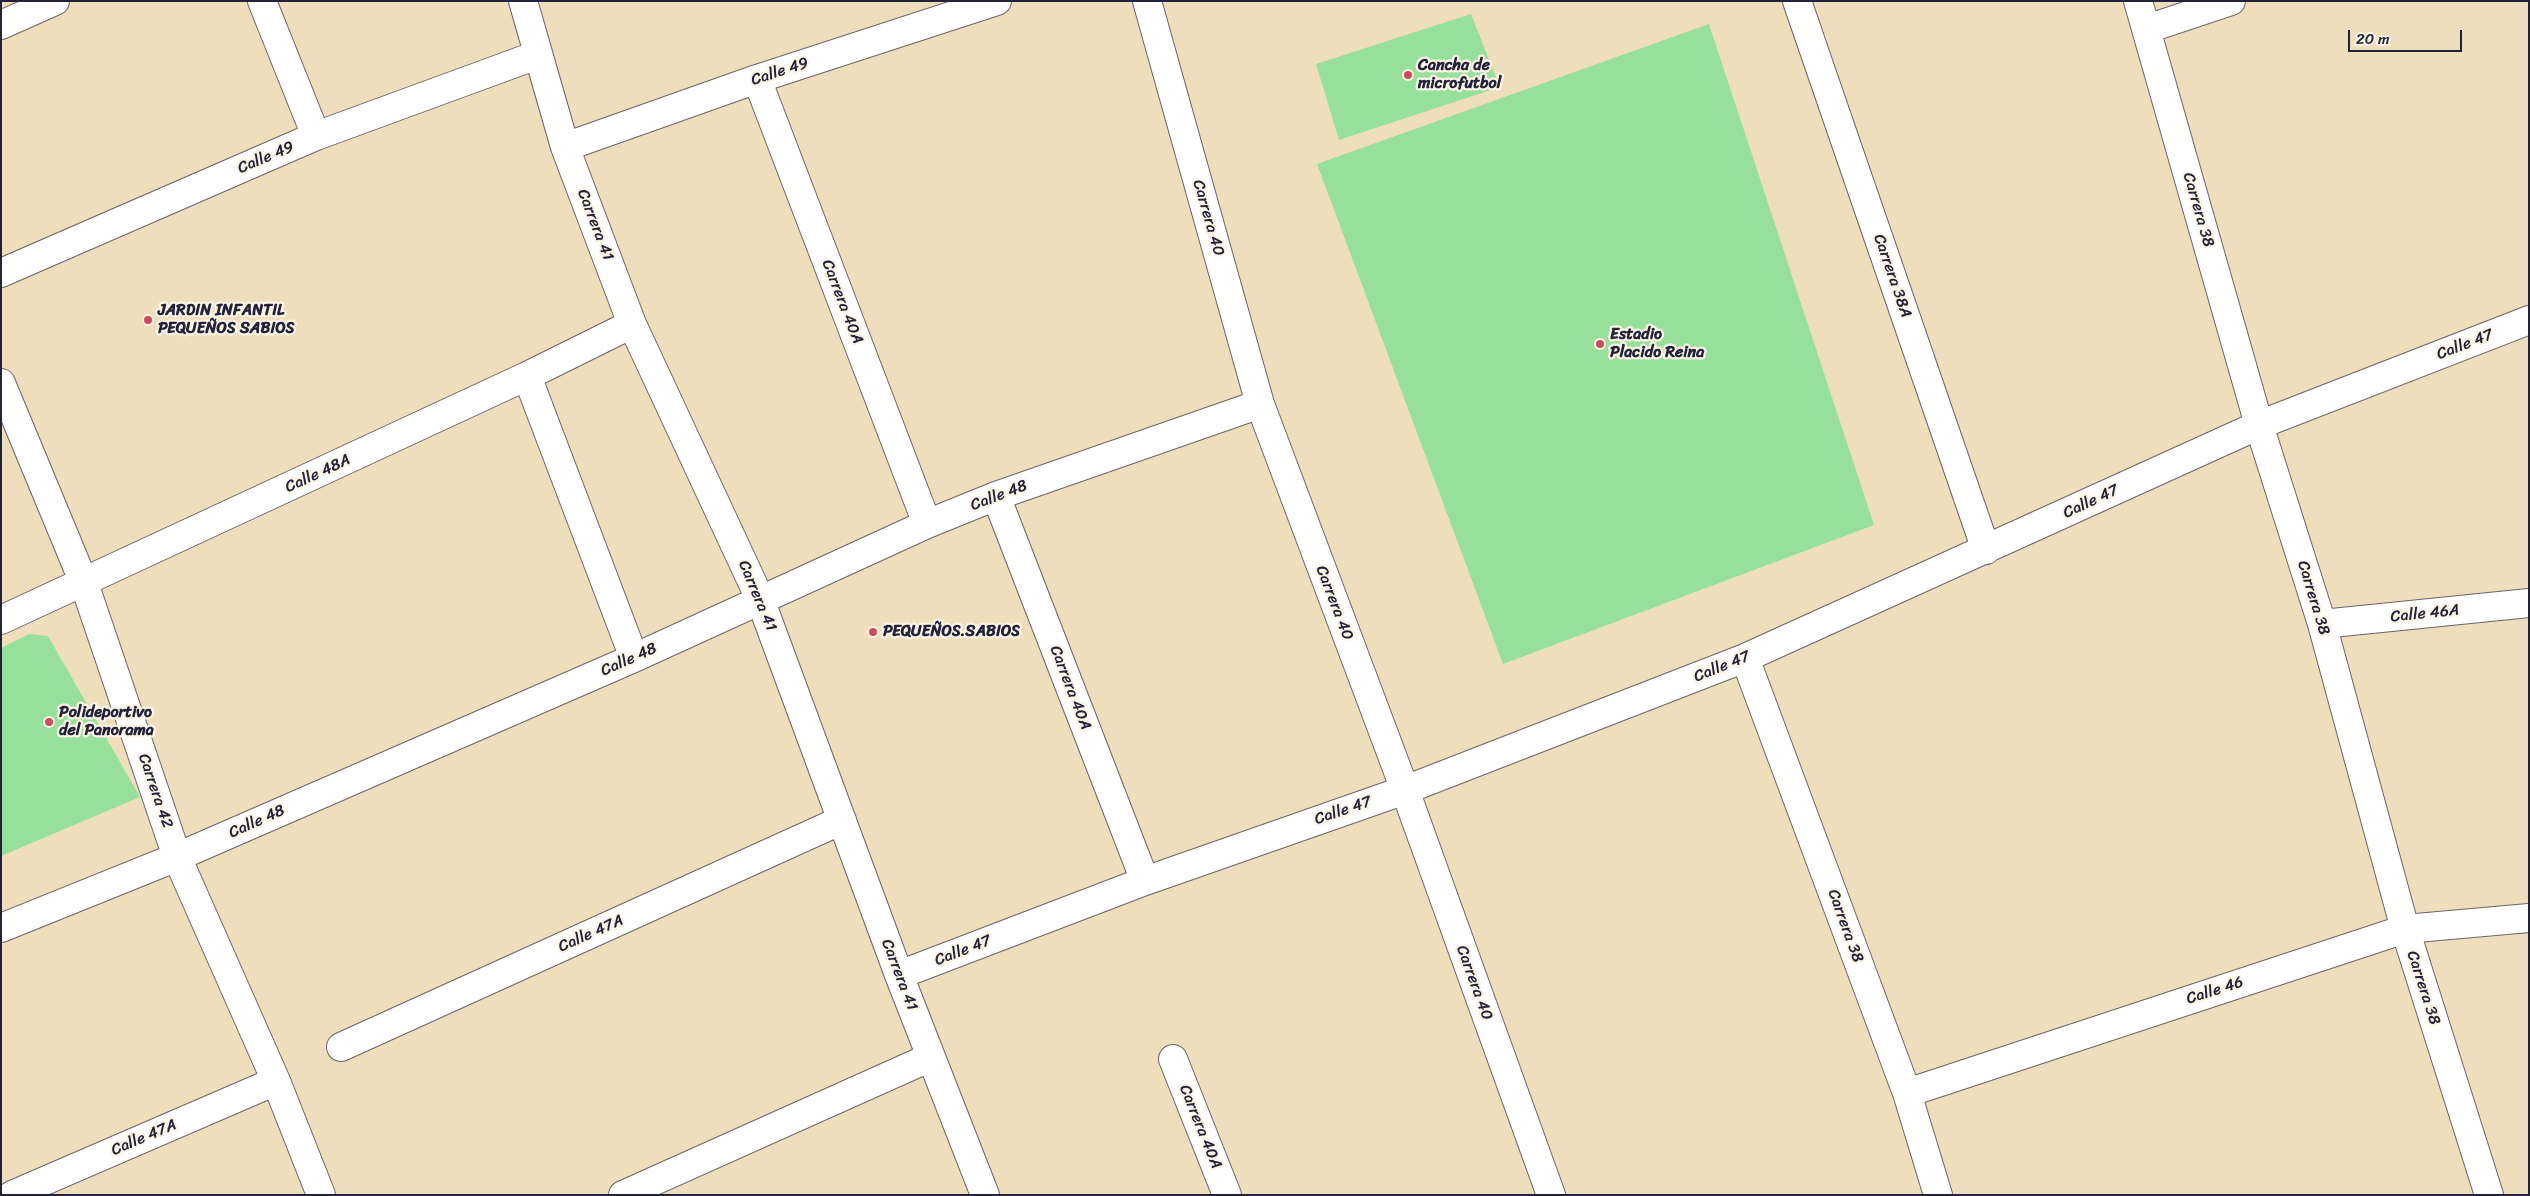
<!DOCTYPE html>
<html>
<head>
<meta charset="utf-8">
<style>
	body { margin:0 }
	#map { position:relative; width:2530px; height:1196px; overflow:hidden; background:#efdebc; font-family:Sriracha,sans-serif }
	canvas { display:block }
	.frame { position:absolute; inset:0; border:2px solid #22223b; pointer-events:none }
	.scale { position:absolute; left:2348px; top:30px; width:114px; height:22px; box-sizing:border-box; border:2px solid #22223b; border-top:0; padding-left:6px; font-size:15px; line-height:18px; white-space:nowrap; color:#22223b; -webkit-text-stroke:4px #fcf5e5; paint-order:stroke }
</style>
</head>
<body>
<div id="map">
<canvas width="2530" height="1196"></canvas>
<div class="frame"></div>
<div class="scale">20 m</div>
</div>
<script>
const ctx = document.querySelector('canvas').getContext('2d');
ctx.lineJoin = 'round';
function paint(path, color) { ctx.fillStyle = color; ctx.fill(path, 'evenodd'); }
const poly = rows => new Path2D(rows.map(r => 'M' + r).join(''));
function strokePath(path, color, width, dash) { ctx.strokeStyle = color; ctx.lineWidth = width; ctx.lineCap = dash ? 'butt' : 'round'; ctx.setLineDash(dash || []); ctx.stroke(path); }
function drawText(font, color, halo, rows, align = 'center') {
  ctx.font = font + ' Sriracha,sans-serif'; ctx.lineWidth = 4.5; ctx.setLineDash([]); ctx.textBaseline = 'middle'; ctx.strokeStyle = halo; ctx.fillStyle = color; for (const [text, x, y, turn = 0] of rows) {
    ctx.save(); ctx.translate(x, y); ctx.rotate((+turn || 0) * Math.PI / 180); ctx.textAlign = isNaN(turn) ? turn : align; if (halo) ctx.strokeText(text, 0, 0); ctx.fillText(text, 0, 0); ctx.restore();
  }
}
paint(poly([
	[1471,14,1500,87,1339,140,1316,64],
	[1709,24,1874,525,1503,664,1317,164],
	[29,634,48,636,140,797,1,856,1,648]
]), '#96e09b');
const street = poly([
	[262,1,316,136],
	[523,1,565,147,632,324,760,599,899,975,985,1195],
	[1147,1,1260,404,1405,790,1551,1195],
	[1797,1,1986,550],
	[2138,1,2259,425,2322,624,2405,929,2489,1195],
	[1,25,55,1],
	[2147,29,2231,1],
	[757,79,927,524],
	[565,147,757,79,997,1],
	[1,273,316,136,537,55],
	[527,376,634,658],
	[1,383,84,583,177,857,276,1081,321,1195],
	[996,496,1145,881],
	[1,620,527,376,632,324],
	[2322,624,2529,603],
	[1745,658,1907,1093,1938,1195],
	[1,928,177,857,634,658,927,524,996,496,1260,404],
	[899,975,1145,881,1405,790,1745,658,2259,425,2529,320],
	[341,1047,842,820],
	[1173,1059,1227,1195],
	[1907,1093,2405,929,2529,918],
	[12,1195,276,1081],
	[623,1195,931,1057]
]);
strokePath(street, '#6a6468', 30);
strokePath(street, '#fff', 28);
for (const [x, y, r, color] of [
	[1408,75,5,"#d1495b"],
	[148,320,5,"#d1495b"],
	[1600,344,5,"#d1495b"],
	[873,632,5,"#d1495b"],
	[49,722,5,"#d1495b"]
]) { const dot = new Path2D(); dot.arc(x, y, r, 0, 2 * Math.PI); ctx.fillStyle = color; ctx.fill(dot); strokePath(dot, '#fcf5e5', 2); }
drawText('bold 16px', '#22223b', '#fcf5e5', [
	["Cancha de",1418,66],
	["microfutbol",1418,84],
	["JARDIN INFANTIL",158,311],
	["PEQUEÑOS SABIOS",158,329],
	["Estadio",1610,335],
	["Placido Reina",1610,353],
	["PEQUEÑOS.SABIOS",883,632],
	["Polideportivo",59,713],
	["del Panorama",59,731]
], 'left');
drawText('16px', '#22223b', '#fcf5e5', [
	["Calle 49",780,72,-18],
	["Calle 49",266,158,-23],
	["Carrera 38",2198,210,74],
	["Carrera 40",1208,218,74],
	["Carrera 41",595,225,69],
	["Carrera 38A",1892,276,71],
	["Carrera 40A",842,302,69],
	["Calle 47",2465,345,-21],
	["Calle 48A",318,474,-25],
	["Calle 48",999,496,-21],
	["Calle 47",2091,502,-25],
	["Carrera 41",757,596,67],
	["Carrera 38",2313,598,73],
	["Carrera 40",1334,603,69],
	["Calle 46A",2425,614,-6],
	["Calle 48",629,660,-24],
	["Calle 47",1722,667,-22],
	["Carrera 40A",1070,688,69],
	["Carrera 42",155,791,71],
	["Calle 47",1343,811,-19],
	["Calle 48",257,822,-24],
	["Carrera 38",1845,926,70],
	["Calle 47A",591,934,-24],
	["Calle 47",963,951,-21],
	["Carrera 41",899,975,69],
	["Carrera 40",1474,983,70],
	["Carrera 38",2423,988,72],
	["Calle 46",2215,991,-18],
	["Carrera 40A",1200,1127,68],
	["Calle 47A",144,1138,-23]
]);
</script>
</body>
</html>
